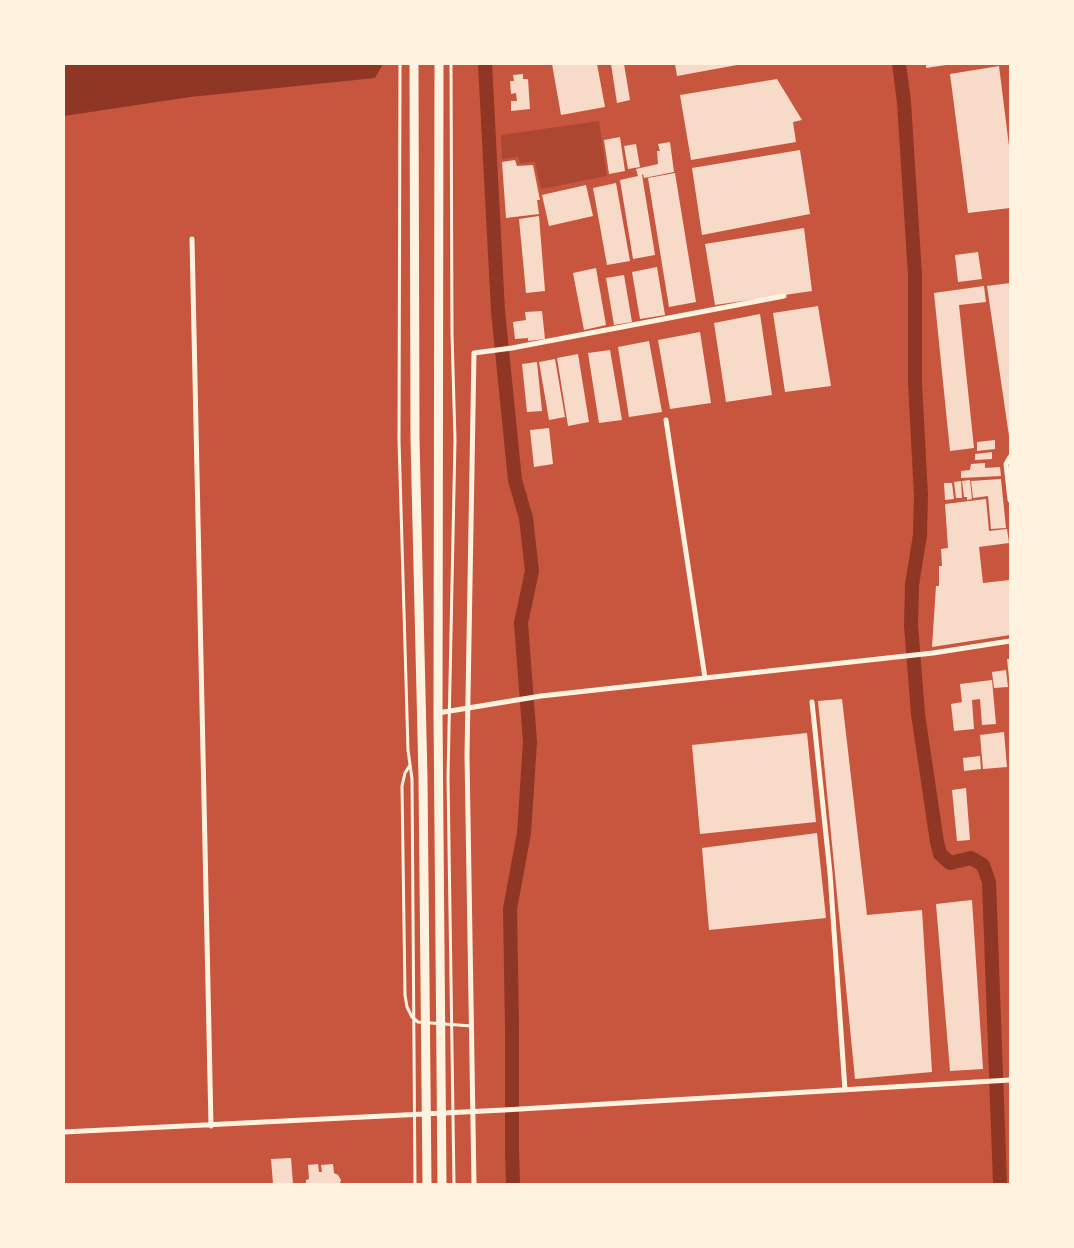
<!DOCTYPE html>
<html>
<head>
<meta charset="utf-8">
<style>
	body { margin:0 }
	#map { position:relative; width:1074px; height:1248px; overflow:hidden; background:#c8553d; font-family:Helvetica,sans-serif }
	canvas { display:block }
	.frame { position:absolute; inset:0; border:65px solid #fff3e0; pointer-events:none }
</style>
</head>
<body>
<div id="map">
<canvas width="1074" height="1248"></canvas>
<div class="frame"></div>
</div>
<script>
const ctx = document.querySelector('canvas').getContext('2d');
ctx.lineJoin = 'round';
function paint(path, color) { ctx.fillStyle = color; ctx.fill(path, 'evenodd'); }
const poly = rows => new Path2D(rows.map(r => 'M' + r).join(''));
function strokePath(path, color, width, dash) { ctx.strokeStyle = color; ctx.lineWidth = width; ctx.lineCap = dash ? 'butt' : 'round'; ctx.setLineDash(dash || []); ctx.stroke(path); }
paint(poly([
	[599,121,607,176,541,189,535,162,520,163,518,157,502,159,501,135]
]), '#ae4732');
paint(poly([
	[64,64,383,64,375,78,190,97,64,116]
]), '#8f3625');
strokePath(poly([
	[485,64,498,311,515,480,526,518,532,571,521,623,530,742,524,833,510,909,512,1026,512,1151,513,1184],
	[899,64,904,102,915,275,915,383,921,496,920,535,912,585,911,625,918,714,937,842,940,854,950,863,971,858,983,865,989,882,1000,1184]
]), '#8f3625', 14);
paint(poly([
	[552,64,597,64,605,107,561,115],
	[611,64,624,64,630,100,617,103],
	[675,64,737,64,737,65,677,76],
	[926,64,946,64,946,65,926,68],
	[999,66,1010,154,1010,208,968,213,950,74],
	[523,74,523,79,528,79,530,109,511,111,511,101,517,101,516,93,511,94,510,81,514,81,513,75],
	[777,79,802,120,793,122,796,142,691,160,680,95],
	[620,137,625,171,609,174,604,140],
	[670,142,674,172,644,178,643,174,642,175,655,255,633,259,620,180,638,176,636,169,658,164,657,151,660,151,658,144],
	[636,144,640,167,628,169,624,146],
	[800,150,810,214,702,235,692,168],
	[515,160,517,166,533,165,540,200,537,200,539,214,506,218,502,162],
	[675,173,696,302,669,307,648,178],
	[616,183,630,261,607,265,593,188],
	[586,185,593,216,549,226,542,195],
	[539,216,545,291,526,293,519,219],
	[804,228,812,291,715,305,705,244],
	[978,252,982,279,958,282,955,255],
	[657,267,665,315,640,319,632,272],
	[596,268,606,325,584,330,573,273],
	[624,275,632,322,614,325,606,278],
	[1010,283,1010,436,1009,436,987,286],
	[984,286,986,302,959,305,974,448,950,451,934,293],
	[818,306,831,386,785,392,773,313],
	[542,311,545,339,528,341,528,338,515,339,513,322,526,320,525,312],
	[760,314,772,395,726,402,714,323],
	[700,332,711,403,670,409,658,340],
	[649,341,662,412,629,417,618,347],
	[610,350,622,420,599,423,588,353],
	[578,354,589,422,568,426,557,358],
	[555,359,565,417,549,420,539,362],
	[537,362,542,411,527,412,522,364],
	[549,428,553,464,534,467,530,430],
	[995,440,995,449,977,451,977,442],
	[992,452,992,459,975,460,975,454],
	[985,463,985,468,1000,467,1001,476,961,478,961,471,970,470,971,464],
	[1001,479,1006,528,991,529,988,496,973,498,971,481],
	[970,480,972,499,967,500,967,497,964,497,962,481],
	[961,481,962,498,956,498,954,482],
	[944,483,952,483,954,499,945,500],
	[986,499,989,531,1007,529,1009,543,979,547,983,583,1010,580,1010,635,932,647,936,586,939,586,939,566,942,566,941,549,948,548,945,504],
	[1007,659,1010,659,1010,678,1009,678],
	[1006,670,1008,687,994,688,992,672],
	[992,680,996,724,982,725,980,699,972,700,974,729,954,731,951,704,962,702,960,684],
	[842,699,867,915,922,910,932,1072,855,1079,818,701],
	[1004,732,1007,767,983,769,980,735],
	[807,733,816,822,700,834,692,745],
	[980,756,981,769,964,771,963,758],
	[966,788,970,840,957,841,952,790],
	[817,833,826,918,709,930,702,848],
	[972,900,983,1069,950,1071,936,904],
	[291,1158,293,1184,273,1184,271,1159],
	[318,1164,319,1172,322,1172,321,1165,333,1164,334,1173,338,1175,341,1180,340,1183,306,1184,306,1180,309,1179,308,1165]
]), '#f7dbc8');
strokePath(poly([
	[400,64,399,440,408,750,412,779,415,1184],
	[451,64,452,334,455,440,448,777,454,1184],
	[410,765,405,773,402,786,405,995,407,1007,412,1017,418,1022,471,1026]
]), '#fff3e0', 3);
strokePath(poly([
	[192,239,211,1126],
	[666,420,705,678],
	[1010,457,1006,464,1010,500],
	[812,702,830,873,845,1090],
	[438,713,541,696,933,653,1010,641],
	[64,1132,504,1110,1010,1080],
	[474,1184,467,755,474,353,512,348,784,296]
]), '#fff3e0', 5);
strokePath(poly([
	[414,64,415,439,423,778,427,1184],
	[439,64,438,713,442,1184]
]), '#fff3e0', 9);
</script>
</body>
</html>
